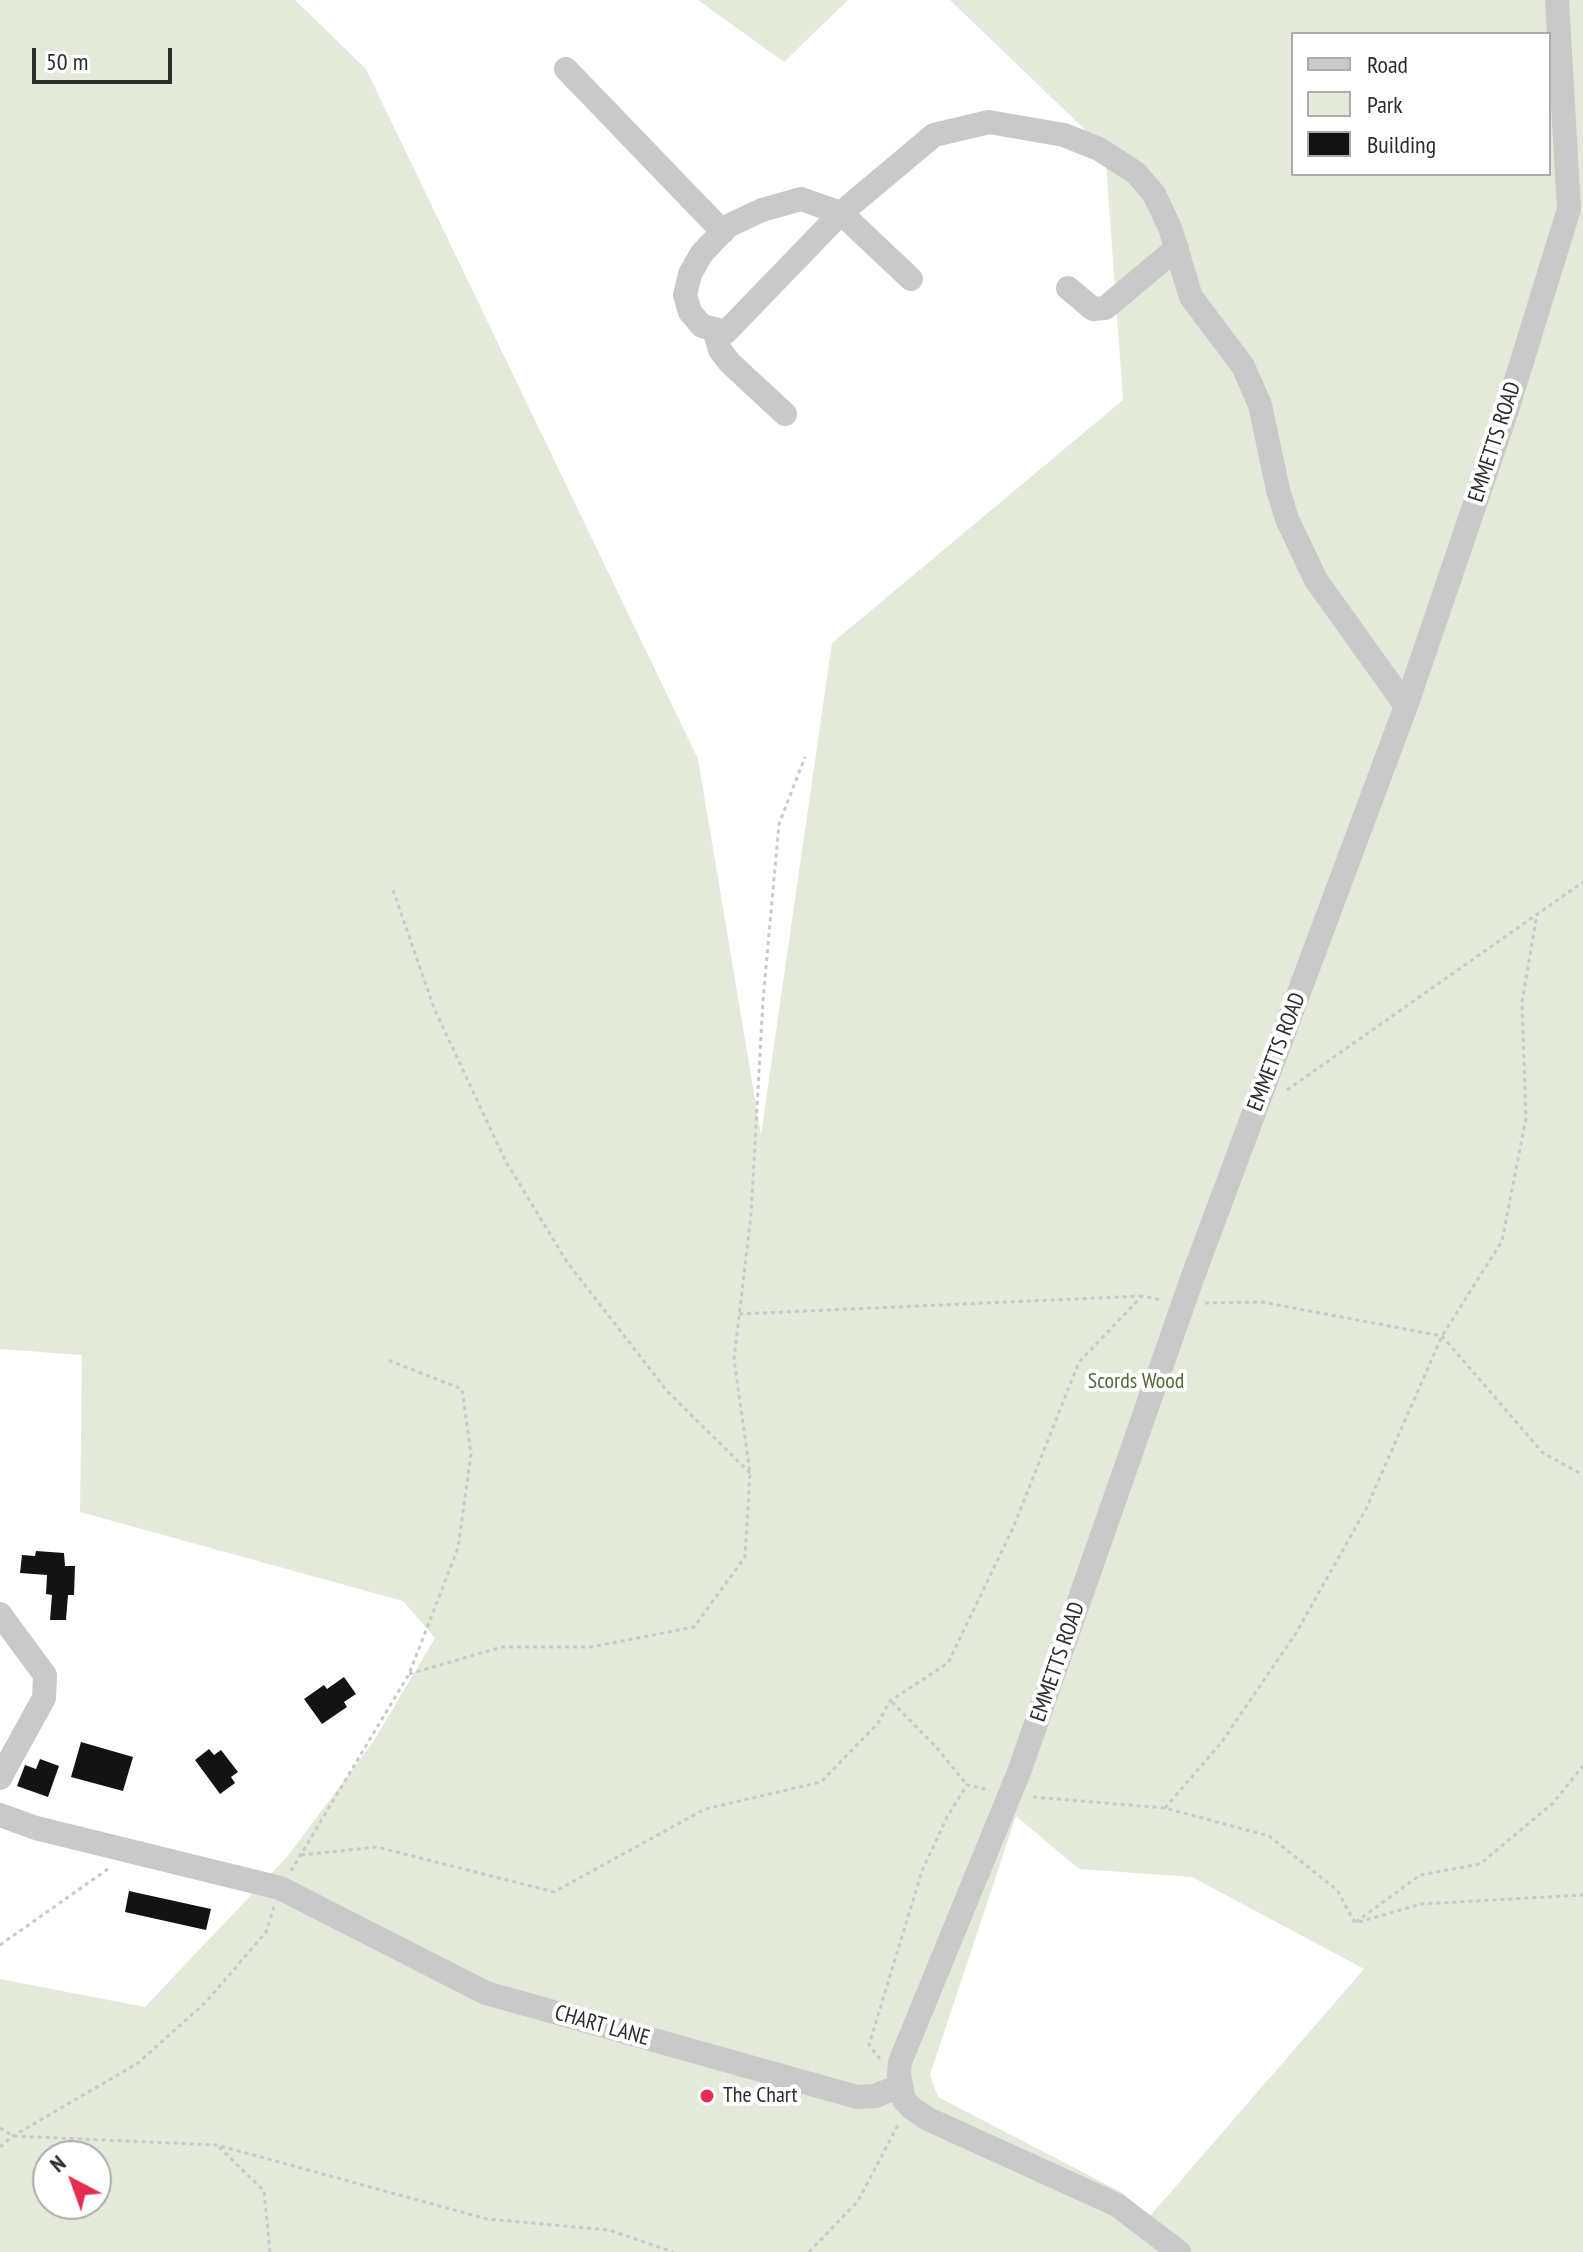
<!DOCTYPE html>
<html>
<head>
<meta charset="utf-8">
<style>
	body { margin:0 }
	#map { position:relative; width:1583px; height:2252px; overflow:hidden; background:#fff; font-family:"PT Sans Narrow",sans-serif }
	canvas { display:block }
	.legend { position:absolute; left:1291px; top:32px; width:260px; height:144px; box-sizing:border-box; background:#fff; border:2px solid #ababab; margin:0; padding:10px 14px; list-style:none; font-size:24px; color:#2c2c2c }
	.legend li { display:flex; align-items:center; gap:16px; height:40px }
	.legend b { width:40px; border:2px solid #ababab }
	.north { position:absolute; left:32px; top:2140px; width:80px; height:80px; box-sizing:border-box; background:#fff; border:2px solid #ababab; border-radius:50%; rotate:319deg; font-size:22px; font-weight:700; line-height:32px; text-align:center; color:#2c2c2c }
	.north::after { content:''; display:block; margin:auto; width:28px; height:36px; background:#e42d50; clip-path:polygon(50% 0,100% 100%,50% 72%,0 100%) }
	.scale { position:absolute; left:32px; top:48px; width:140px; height:36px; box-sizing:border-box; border:4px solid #2c2c2c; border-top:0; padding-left:10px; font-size:24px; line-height:28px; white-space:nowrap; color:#2c2c2c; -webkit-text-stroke:6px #fff; paint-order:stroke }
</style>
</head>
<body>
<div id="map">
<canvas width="1583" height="2252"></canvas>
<ul class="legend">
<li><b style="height:10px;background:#c9c9c9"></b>Road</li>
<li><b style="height:22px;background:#e4ead9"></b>Park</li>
<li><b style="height:22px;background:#131313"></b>Building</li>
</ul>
<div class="north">N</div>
<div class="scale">50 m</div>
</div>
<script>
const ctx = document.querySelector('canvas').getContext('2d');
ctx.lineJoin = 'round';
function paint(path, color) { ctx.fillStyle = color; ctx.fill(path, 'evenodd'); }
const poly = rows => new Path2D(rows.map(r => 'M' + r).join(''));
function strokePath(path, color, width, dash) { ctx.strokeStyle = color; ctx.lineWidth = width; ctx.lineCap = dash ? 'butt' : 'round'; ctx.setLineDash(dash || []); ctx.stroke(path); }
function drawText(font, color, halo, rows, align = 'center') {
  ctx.font = font + ' "PT Sans Narrow",sans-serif'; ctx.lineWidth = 8; ctx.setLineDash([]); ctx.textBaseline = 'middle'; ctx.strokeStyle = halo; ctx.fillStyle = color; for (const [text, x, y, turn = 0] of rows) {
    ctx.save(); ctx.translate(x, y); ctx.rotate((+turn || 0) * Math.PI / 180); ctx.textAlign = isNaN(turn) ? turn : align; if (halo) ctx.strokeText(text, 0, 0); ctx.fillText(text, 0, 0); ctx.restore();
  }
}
paint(poly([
	[0,0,295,0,366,69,698,759,761,1135,832,643,1123,400,1105,149,950,0,1583,0,1583,2252,0,2252,0,1979,145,2007,287,1857,373,1742,435,1638,403,1601,80,1512,82,1355,0,1349],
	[1293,34,1549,34,1549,174,1293,174],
	[1016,1816,1079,1869,1192,1877,1364,1969,1150,2216,1121,2192,938,2097,930,2075],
	[48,2156,96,2156,96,2204,48,2204],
	[698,0,848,0,784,62]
]), '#e4ead9');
paint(poly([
	[36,1551,64,1553,65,1566,75,1566,74,1595,68,1595,66,1620,50,1620,52,1595,46,1594,47,1575,20,1573,22,1555,35,1556],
	[344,1677,356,1694,344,1702,347,1707,322,1724,304,1699,324,1685,327,1689],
	[81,1742,133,1757,123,1791,71,1777],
	[209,1749,214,1755,221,1750,238,1772,231,1777,235,1783,220,1794,195,1760],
	[40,1759,59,1766,48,1797,17,1786,25,1765,36,1769],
	[129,1891,211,1909,206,1930,125,1912]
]), '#131313');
strokePath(poly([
	[393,890,434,1008,505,1160,567,1262,667,1391,750,1473],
	[1287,1090,1583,882],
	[1205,1303,1262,1302,1442,1336,1543,1453,1583,1475],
	[739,1314,1142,1296],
	[409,1674,502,1647,591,1647,694,1627,745,1557,750,1473,734,1359,751,1215,763,1000,779,824,805,757],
	[892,1702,937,1748,967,1785],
	[1033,1797,1165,1808,1269,1836,1337,1890,1355,1923],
	[1165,1808,1221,1743,1296,1633,1366,1509,1442,1336,1502,1241,1526,1118,1522,1002,1537,914],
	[301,1855,377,1847,554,1892,705,1809,821,1782,878,1723,890,1701,948,1663,1013,1528,1079,1362,1142,1296,1162,1300],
	[291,1871,409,1674,458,1548,471,1454,462,1389,385,1359],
	[1356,1922,1420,1875,1480,1864,1553,1803,1583,1766],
	[1359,1922,1421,1904,1583,1895],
	[0,1945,108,1869],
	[880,2059,869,2045,922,1871,947,1817,967,1785,990,1790],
	[0,2128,13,2136,217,2145,487,2219,609,2230,673,2252],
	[0,2147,13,2136,138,2063,206,2002,266,1932,274,1907],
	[219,2147,264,2191,270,2252],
	[809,2252,858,2201,898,2125]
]), '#c9c9c9', 3, [4, 4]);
strokePath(poly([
	[566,69,723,232],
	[911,279,841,213,801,199,762,210,728,226,702,253,690,274,685,295,690,312,702,326,726,332,841,213,934,135,989,122,1064,135,1099,149,1136,173,1154,194,1170,228,1191,297,1243,366,1260,405,1278,490,1287,519,1316,580,1406,706],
	[1068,288,1093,309,1105,308,1177,248],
	[714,329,720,350,730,363,785,414],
	[0,1614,45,1675,44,1698,0,1778],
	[0,1815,36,1828,280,1888,486,1993,857,2097,875,2096,900,2086],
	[1179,2252,1117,2205,928,2119,913,2109,904,2100,899,2075,900,2062,1019,1772,1193,1276,1406,706,1506,413,1569,209,1557,0]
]), '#c9c9c9', 24);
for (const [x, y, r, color] of [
	[707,2096,8,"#e42d50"]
]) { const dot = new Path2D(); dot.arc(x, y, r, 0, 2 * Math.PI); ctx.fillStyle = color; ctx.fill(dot); strokePath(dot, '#fff', 3); }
drawText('22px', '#2c2c2c', '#fff', [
	["EMMETTS ROAD",1495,442,-72],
	["EMMETTS ROAD",1277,1052,-69],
	["EMMETTS ROAD",1058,1662,-71],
	["CHART LANE",602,2026,16]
]);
drawText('22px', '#54673a', '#fff', [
	["Scords Wood",1136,1382]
]);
drawText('22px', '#2c2c2c', '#fff', [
	["The Chart",723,2096]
], 'left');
</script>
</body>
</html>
